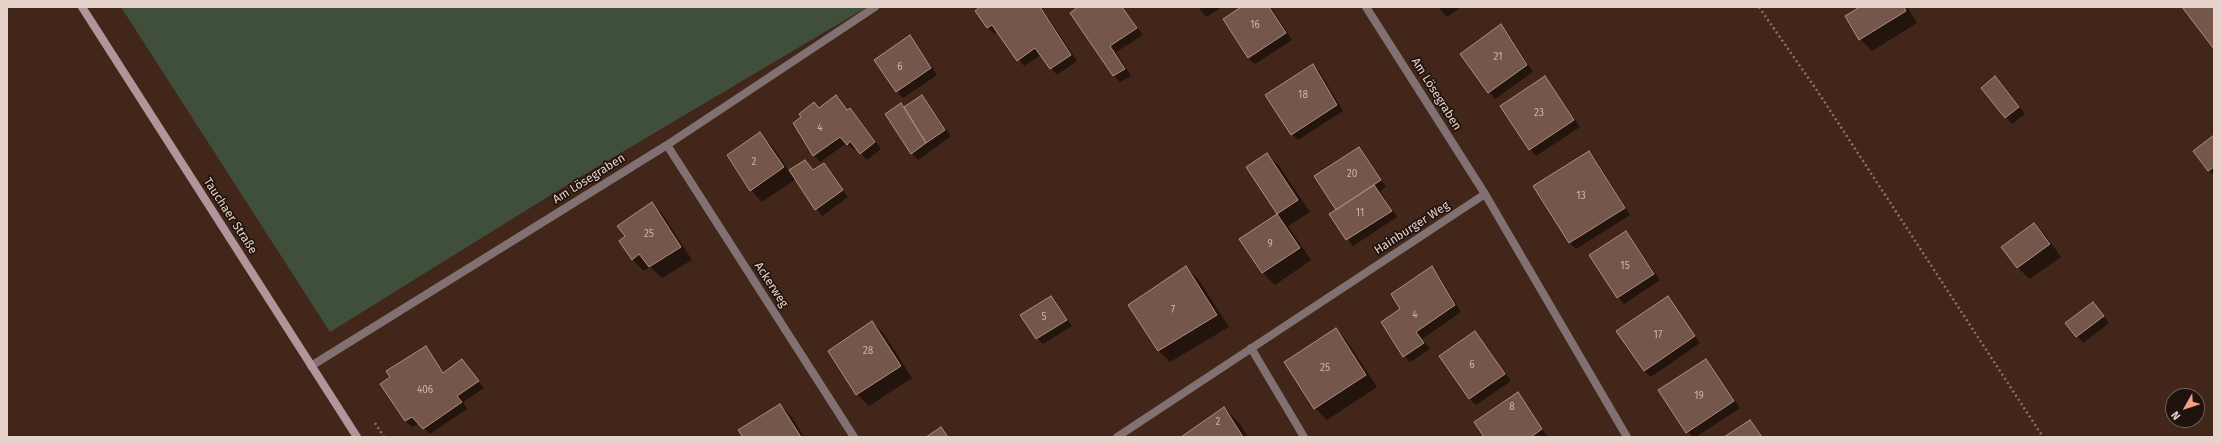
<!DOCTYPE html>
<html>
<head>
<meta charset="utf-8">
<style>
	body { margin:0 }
	#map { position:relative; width:2221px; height:444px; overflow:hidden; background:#42261a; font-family:"Fira Sans",sans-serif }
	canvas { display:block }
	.frame { position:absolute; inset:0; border:8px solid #e6d3cb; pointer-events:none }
	.north { position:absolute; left:2165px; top:388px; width:40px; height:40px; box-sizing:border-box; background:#20130d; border:1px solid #6f6059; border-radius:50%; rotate:231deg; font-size:11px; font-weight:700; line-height:16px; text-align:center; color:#e6d3cb }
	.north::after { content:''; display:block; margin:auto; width:14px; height:18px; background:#f2a080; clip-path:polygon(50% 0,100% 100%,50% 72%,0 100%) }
</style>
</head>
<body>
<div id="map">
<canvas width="2221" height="444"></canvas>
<div class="frame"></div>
<div class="north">N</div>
</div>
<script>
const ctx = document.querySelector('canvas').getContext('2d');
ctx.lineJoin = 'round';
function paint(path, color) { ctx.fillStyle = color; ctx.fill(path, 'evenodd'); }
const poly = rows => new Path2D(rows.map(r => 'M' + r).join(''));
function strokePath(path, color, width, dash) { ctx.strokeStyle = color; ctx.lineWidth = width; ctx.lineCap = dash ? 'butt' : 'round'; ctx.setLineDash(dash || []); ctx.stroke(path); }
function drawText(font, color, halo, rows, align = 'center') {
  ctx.font = font + ' "Fira Sans",sans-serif'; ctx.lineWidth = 3.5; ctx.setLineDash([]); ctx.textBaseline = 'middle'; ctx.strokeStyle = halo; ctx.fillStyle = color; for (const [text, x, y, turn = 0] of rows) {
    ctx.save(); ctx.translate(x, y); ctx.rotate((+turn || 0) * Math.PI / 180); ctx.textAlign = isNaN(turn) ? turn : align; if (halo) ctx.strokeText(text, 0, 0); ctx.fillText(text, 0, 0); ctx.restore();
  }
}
paint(poly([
	[121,7,867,7,575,180,330,332]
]), '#404f3b');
paint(poly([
	[982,7,1041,7,1077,61,1057,75,1041,55,1024,66,998,31,994,34,988,27],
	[1079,7,1123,7,1143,35,1116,52,1131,76,1120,82,1114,76,1071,13],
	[1198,7,1222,7,1206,17],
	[1243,7,1271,7,1292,40,1255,64,1248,58],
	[1438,7,1461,7,1447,17],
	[1861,7,1907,7,1917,23,1872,51,1860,39],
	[1501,26,1507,32,1533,72,1495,99,1462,54],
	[910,36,937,75,903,98,896,91],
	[1313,65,1319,71,1343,111,1298,140,1292,134],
	[1545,77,1580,127,1536,156,1530,149],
	[2001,84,2025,114,2012,124,1982,88],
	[836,96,848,111,850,110,856,116,881,149,867,160,856,148,854,150,847,143,820,162,814,155,795,124,814,103,819,108],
	[922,96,951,136,918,160,912,153,901,104,905,108],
	[760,134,772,146,789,171,805,161,814,171,823,164,848,197,822,216,796,179,762,202,751,190],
	[2214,136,2214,176,2194,151],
	[1359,148,1386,187,1380,191,1397,217,1353,246,1330,215,1337,210],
	[1589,152,1595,158,1630,215,1576,249,1570,243,1535,187],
	[1267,154,1279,166,1310,212,1288,226,1311,260,1275,285,1263,273,1240,239,1278,214,1247,167],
	[652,203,663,215,692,260,662,278,650,267,644,271,632,259,626,236],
	[2034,224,2046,236,2061,257,2030,279,2018,268,2003,247],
	[1626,232,1660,280,1624,304,1618,297],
	[1186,267,1198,279,1229,327,1170,362,1158,350],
	[1432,268,1438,274,1461,312,1422,339,1430,349,1410,362,1404,356,1401,309],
	[1051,297,1072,326,1043,344,1037,338],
	[1668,297,1700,343,1651,377,1644,370],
	[2099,310,2109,323,2083,343,2067,323],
	[872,322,884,334,912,378,869,406,857,394],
	[1336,329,1347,341,1377,387,1327,420,1315,408],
	[1475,333,1511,381,1476,405,1469,398],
	[425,347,445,374,462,361,484,388,463,402,467,409,430,434,419,423,412,427,406,421,381,384],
	[1706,360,1740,408,1696,437,1692,437,1660,390],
	[1518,394,1547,436,1486,437],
	[780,405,792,417,804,437,744,437],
	[1224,408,1240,424,1248,437,1183,437],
	[1750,421,1763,437,1726,437]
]), '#0007');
const building = poly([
	[980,7,1040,7,1071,55,1050,69,1035,48,1017,61,992,25,987,28,975,11,980,7],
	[1078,7,1122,7,1137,28,1110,46,1125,69,1113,76,1070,13,1078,7],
	[1241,7,1269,7,1286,33,1248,58,1223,19,1241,7],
	[1860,7,1904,7,1906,11,1859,40,1845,16,1860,7],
	[2182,7,2214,7,2214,49,2182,7],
	[1501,24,1527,65,1488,93,1460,54,1501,24],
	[910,35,931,68,896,92,874,60,910,35],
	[1313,64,1337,105,1291,135,1265,95,1313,64],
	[1545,76,1574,120,1529,150,1500,106,1545,76],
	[1995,76,2019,107,2005,118,1981,88,1995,76],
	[836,95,847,110,850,108,875,142,860,154,850,141,847,145,840,137,813,156,793,123,801,117,799,114,814,102,819,108,836,95],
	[922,95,945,130,926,143,904,107,922,95],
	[901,103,926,143,911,154,885,114,901,103],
	[760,132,784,167,750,191,727,155,760,132],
	[2214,135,2214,167,2208,171,2193,151,2214,135],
	[1359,147,1381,180,1336,210,1314,176,1359,147],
	[1589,151,1625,208,1569,243,1533,186,1589,151],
	[1267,153,1298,200,1277,214,1246,167,1267,153],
	[805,160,813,170,824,163,843,190,815,210,789,170,805,160],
	[1374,185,1392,211,1346,240,1329,214,1374,185],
	[652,202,681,247,649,267,639,254,632,260,619,241,625,236,617,226,652,202],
	[1277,214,1300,248,1262,273,1239,239,1277,214],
	[2034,223,2050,244,2017,268,2001,247,2034,223],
	[1626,231,1654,274,1617,298,1589,255,1626,231],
	[1186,266,1217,315,1158,351,1128,305,1186,266],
	[1432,266,1455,305,1416,332,1424,343,1403,357,1381,322,1400,309,1391,294,1432,266],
	[1051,296,1067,320,1036,339,1020,315,1051,296],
	[1668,296,1695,336,1644,371,1616,331,1668,296],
	[2093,302,2104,316,2076,337,2065,323,2093,302],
	[872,321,901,366,856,395,828,351,872,321],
	[1336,328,1366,375,1314,409,1284,362,1336,328],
	[1475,331,1505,374,1469,399,1439,356,1475,331],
	[426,346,443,373,462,359,479,381,457,396,462,402,423,429,412,417,405,421,380,384,390,377,386,371,426,346],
	[1706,359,1734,401,1686,433,1658,390,1706,359],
	[1518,392,1542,429,1531,437,1484,437,1474,422,1518,392],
	[780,404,801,437,743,437,738,430,780,404],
	[1224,407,1243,437,1181,437,1224,407],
	[1750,420,1762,437,1724,437,1750,420],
	[941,427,948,437,926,437,941,427]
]);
paint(building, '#75564a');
strokePath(building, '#b18e7f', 1);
strokePath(poly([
	[1759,7,1818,92,2043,437],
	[375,423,384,437]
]), '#8b7368', 2.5, [2, 3]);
strokePath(poly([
	[1366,7,1485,194],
	[667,145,854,437],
	[1251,348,1304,437],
	[311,366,667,145,875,7],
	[1117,437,1485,194,1627,437]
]), '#817173', 8);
strokePath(poly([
	[82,7,357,437]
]), '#b0969b', 8);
drawText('10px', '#cab4ab', null, [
	["16",1255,25],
	["21",1498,57],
	["6",900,67],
	["18",1303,95],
	["23",1539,113],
	["4",820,128],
	["2",754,162],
	["20",1352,174],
	["13",1581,196],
	["11",1360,213],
	["25",649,234],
	["9",1270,244],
	["15",1625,266],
	["7",1173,310],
	["4",1415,315],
	["5",1044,317],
	["17",1658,335],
	["28",868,351],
	["6",1472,365],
	["25",1325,368],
	["406",425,390],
	["19",1699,396],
	["8",1512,407],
	["2",1218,422]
]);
drawText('12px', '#e6d3cb', '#20130d', [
	["Am Lösegraben",1436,94,58],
	["Am Lösegraben",589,179,-32],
	["Tauchaer Straße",230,216,57],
	["Hainburger Weg",1412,228,-33],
	["Ackerweg",771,285,57]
]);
</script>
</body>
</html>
